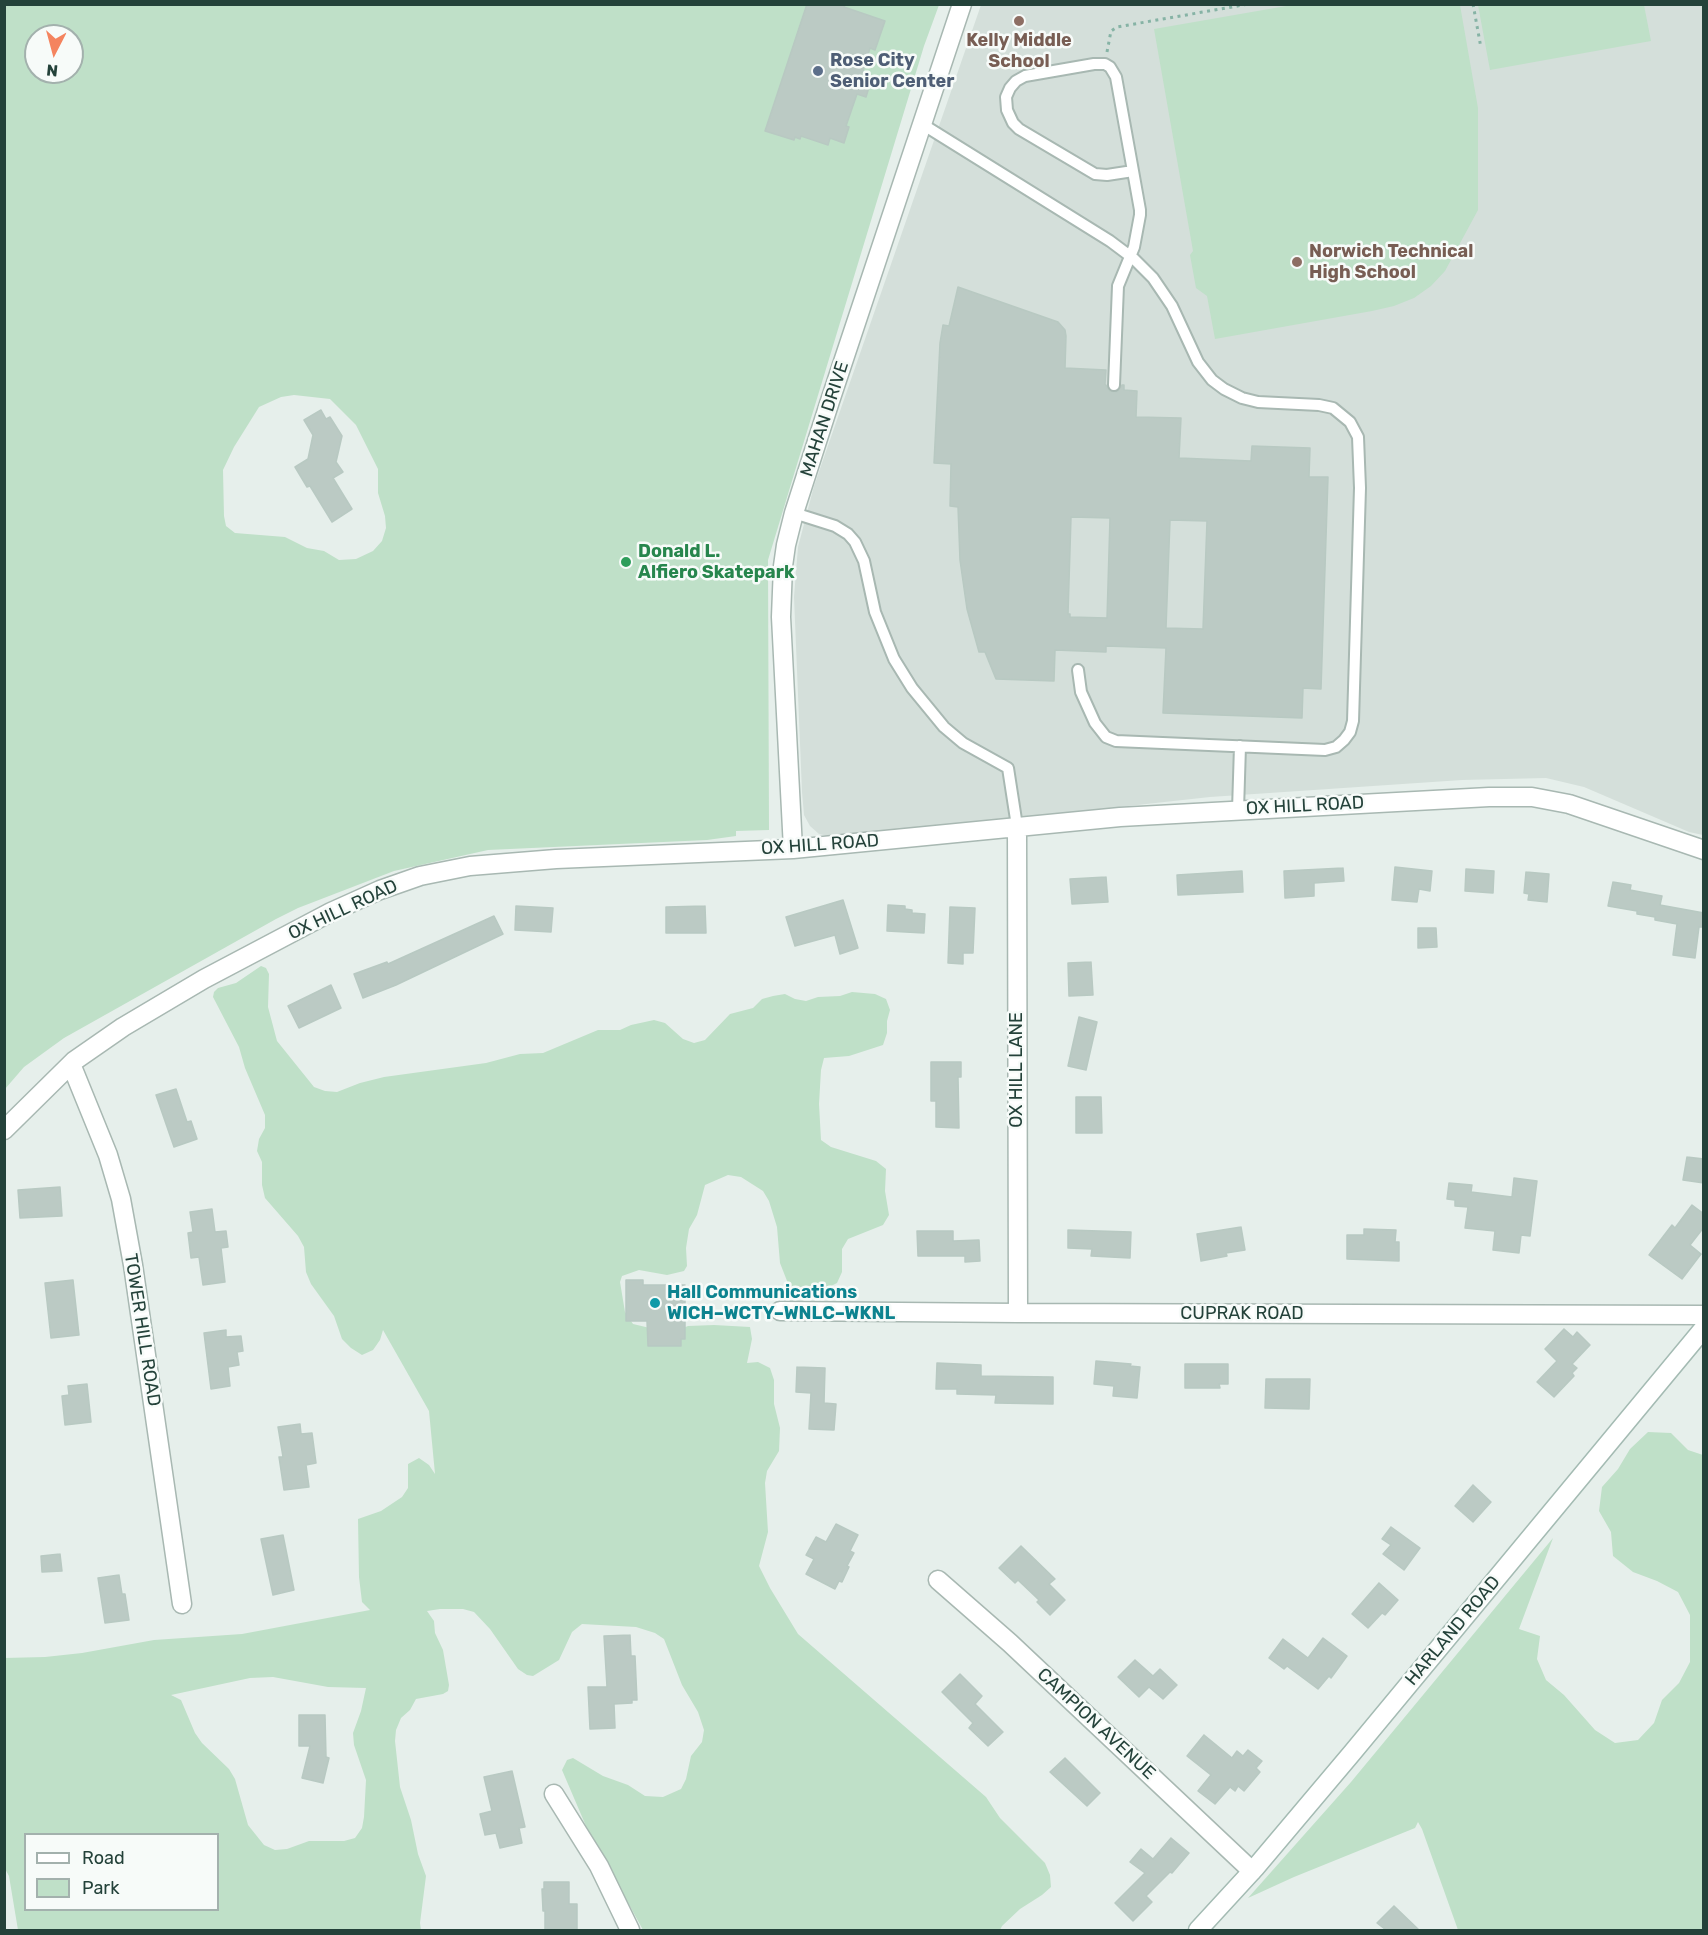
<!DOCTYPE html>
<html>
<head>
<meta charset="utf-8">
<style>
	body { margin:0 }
	#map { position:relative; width:1708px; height:1935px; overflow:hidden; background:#e6efeb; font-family:Rubik,sans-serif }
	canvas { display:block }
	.frame { position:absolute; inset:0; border:6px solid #24423a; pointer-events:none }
	.legend { position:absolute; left:24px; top:1833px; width:195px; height:78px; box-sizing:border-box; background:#f7fbf9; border:2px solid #a3b1ad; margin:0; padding:8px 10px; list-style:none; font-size:18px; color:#24423a }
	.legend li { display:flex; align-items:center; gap:12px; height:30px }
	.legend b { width:30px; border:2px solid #a3b1ad }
	.north { position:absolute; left:24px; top:24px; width:60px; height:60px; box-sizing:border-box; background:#f7fbf9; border:2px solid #a3b1ad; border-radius:50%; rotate:186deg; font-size:16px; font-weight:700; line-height:24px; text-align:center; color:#24423a }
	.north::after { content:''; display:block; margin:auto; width:21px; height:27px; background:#f4845f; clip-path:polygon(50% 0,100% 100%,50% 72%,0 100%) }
</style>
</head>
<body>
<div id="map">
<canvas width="1708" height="1935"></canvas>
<div class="frame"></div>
<ul class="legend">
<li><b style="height:8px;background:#fff"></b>Road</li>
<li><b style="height:16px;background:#bfe0c8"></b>Park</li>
</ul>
<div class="north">N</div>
</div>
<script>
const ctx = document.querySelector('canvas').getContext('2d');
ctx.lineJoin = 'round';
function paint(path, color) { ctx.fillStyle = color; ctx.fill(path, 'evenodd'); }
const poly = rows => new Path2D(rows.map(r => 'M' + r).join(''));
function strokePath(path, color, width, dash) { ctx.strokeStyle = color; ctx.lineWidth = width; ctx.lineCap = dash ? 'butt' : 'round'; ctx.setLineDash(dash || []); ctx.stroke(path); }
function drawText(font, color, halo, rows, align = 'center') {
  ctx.font = font + ' Rubik,sans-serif'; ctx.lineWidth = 5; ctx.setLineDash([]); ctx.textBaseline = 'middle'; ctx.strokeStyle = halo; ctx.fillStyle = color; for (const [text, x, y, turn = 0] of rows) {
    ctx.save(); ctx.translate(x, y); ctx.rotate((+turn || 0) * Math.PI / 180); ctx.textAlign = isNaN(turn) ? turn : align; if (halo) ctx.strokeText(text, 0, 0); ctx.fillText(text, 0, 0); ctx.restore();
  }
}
paint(poly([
	[981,5,1703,5,1703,835,1689,832,1584,787,1546,778,1462,780,1210,797,837,838,819,834,810,826,804,815,802,792,794,597,798,547,814,486]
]), '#d4dfda');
paint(poly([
	[4,5,939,5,924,46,768,560,769,830,736,831,736,836,707,840,488,850,394,871,298,908,276,919,64,1038,24,1067,5,1089],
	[36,36,72,36,72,72,36,72],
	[294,395,330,399,356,425,378,469,378,493,385,516,386,528,382,541,373,551,356,559,339,560,324,551,307,548,285,537,235,533,226,526,224,516,223,470,234,447,259,407,281,397],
	[1292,5,1460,5,1478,108,1478,210,1445,271,1431,286,1414,298,1394,306,1372,311,1215,339,1207,296,1196,288,1190,255,1193,251,1154,29],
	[1478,5,1644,5,1651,41,1490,70],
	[261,966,266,968,269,974,268,1007,277,1041,314,1087,325,1091,337,1092,360,1083,384,1077,486,1063,520,1054,543,1053,598,1030,620,1030,631,1025,654,1020,665,1023,683,1039,694,1043,705,1040,730,1014,753,1008,762,999,773,996,785,994,795,999,806,1001,818,997,840,996,852,992,875,994,886,999,890,1010,887,1021,887,1033,883,1045,849,1056,824,1058,821,1070,819,1104,821,1140,831,1147,876,1161,886,1169,885,1191,889,1215,883,1225,848,1239,842,1249,842,1272,837,1283,825,1289,812,1292,800,1291,789,1286,780,1263,777,1227,769,1201,763,1191,741,1177,728,1175,705,1185,697,1215,689,1229,686,1248,687,1266,684,1271,667,1275,639,1270,622,1276,620,1282,625,1312,633,1324,671,1333,688,1326,714,1325,750,1327,752,1339,747,1363,758,1362,770,1368,774,1380,774,1404,780,1428,779,1451,767,1471,765,1483,768,1532,759,1566,770,1588,798,1634,986,1797,1000,1818,1045,1863,1050,1875,1051,1887,1042,1895,1020,1909,1002,1926,1000,1930,643,1930,586,1826,562,1770,567,1760,573,1758,603,1776,628,1785,645,1796,663,1797,681,1789,686,1779,691,1756,702,1742,704,1730,698,1712,682,1685,664,1639,655,1633,636,1627,582,1624,572,1632,559,1660,533,1676,527,1675,518,1669,490,1629,474,1612,463,1609,440,1609,427,1611,434,1621,435,1633,443,1650,449,1685,448,1691,443,1694,416,1699,410,1710,401,1718,396,1730,395,1741,400,1787,411,1820,418,1854,426,1876,420,1923,421,1930,18,1930,9,1876,4,1867,4,1658,45,1657,82,1653,154,1640,242,1634,370,1610,362,1602,359,1577,358,1519,381,1511,402,1497,408,1488,408,1464,419,1458,429,1465,435,1474,429,1411,383,1330,380,1340,373,1350,362,1355,351,1348,342,1339,334,1316,311,1284,306,1272,304,1247,298,1236,265,1198,262,1185,262,1162,257,1151,259,1139,265,1128,265,1115,245,1068,239,1047,213,997,214,992,218,988,236,983],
	[273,1677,328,1687,366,1688,361,1711,353,1733,354,1745,366,1780,364,1817,362,1828,355,1838,344,1841,309,1841,287,1849,275,1850,264,1845,248,1825,235,1779,229,1769,202,1743,195,1733,181,1700,171,1695,250,1678],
	[26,1834,218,1834,218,1910,26,1910],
	[1648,1432,1671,1433,1688,1450,1703,1455,1703,1930,1458,1930,1422,1829,1418,1822,1415,1828,1294,1877,1248,1898,1351,1782,1553,1538,1519,1629,1540,1636,1537,1659,1546,1680,1564,1695,1595,1730,1615,1743,1638,1740,1654,1723,1662,1700,1679,1683,1690,1662,1690,1615,1678,1592,1657,1581,1633,1572,1613,1556,1611,1532,1599,1511,1602,1487,1618,1469,1630,1449]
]), '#bfe0c8');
const building = poly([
	[807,4,845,4,844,7,885,21,875,50,870,48,860,81,870,84,866,97,857,94,846,126,849,127,844,143,830,138,828,145,801,136,800,139,795,137,794,140,765,131,807,4],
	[958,287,1058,322,1065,330,1066,336,1065,368,1106,370,1105,384,1110,391,1117,392,1122,385,1124,385,1124,390,1137,391,1136,417,1181,418,1179,458,1251,461,1252,446,1310,448,1309,477,1328,477,1321,689,1303,688,1302,718,1163,713,1166,648,1106,646,1106,652,1055,650,1054,681,996,679,985,652,979,652,967,609,960,560,958,507,950,506,951,464,934,463,940,343,943,325,949,326,958,287],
	[1071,517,1110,518,1107,618,1070,617,1070,614,1068,614,1071,517],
	[1170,520,1207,521,1203,629,1166,628,1170,520],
	[321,410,326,419,330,417,342,436,336,462,343,472,333,478,352,509,332,522,310,486,307,487,295,467,308,459,313,435,304,420,321,410],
	[1395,867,1432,871,1430,891,1419,889,1417,902,1392,900,1395,867],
	[1343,868,1344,881,1314,883,1314,896,1285,898,1284,871,1343,868],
	[1466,869,1494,871,1493,893,1465,891,1466,869],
	[1242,871,1243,892,1178,895,1177,875,1242,871],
	[1526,872,1549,874,1547,902,1528,900,1529,894,1524,893,1526,872],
	[1106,877,1108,902,1072,904,1070,879,1106,877],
	[1613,882,1631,885,1630,890,1662,896,1660,905,1704,913,1704,927,1699,927,1695,958,1673,955,1677,924,1655,920,1655,917,1637,914,1637,911,1608,906,1613,882],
	[843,900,858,948,840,954,835,935,795,946,786,917,843,900],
	[888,905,905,906,905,909,912,910,912,913,925,914,924,933,887,931,888,905],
	[516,906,553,908,551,932,515,930,516,906],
	[705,906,706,933,666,933,666,907,705,906],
	[950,907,975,908,973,953,963,953,963,964,948,963,950,907],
	[494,916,503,934,396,985,363,998,354,974,387,962,388,964,494,916],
	[1418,928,1436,928,1437,947,1418,948,1418,928],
	[1091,962,1093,995,1069,996,1068,963,1091,962],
	[331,985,341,1008,299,1028,288,1006,331,985],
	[1079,1017,1097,1022,1086,1070,1068,1066,1079,1017],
	[931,1062,961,1062,961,1077,958,1077,959,1128,936,1127,936,1101,931,1101,931,1062],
	[176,1089,187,1122,191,1121,197,1139,174,1147,156,1095,176,1089],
	[1076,1097,1101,1097,1102,1133,1076,1133,1076,1097],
	[1687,1157,1704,1159,1704,1183,1683,1180,1687,1157],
	[1514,1178,1537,1181,1530,1236,1521,1235,1519,1253,1493,1250,1495,1231,1465,1228,1468,1207,1455,1206,1455,1200,1447,1199,1449,1183,1472,1185,1471,1192,1512,1197,1514,1178],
	[60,1187,62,1216,20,1218,18,1190,60,1187],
	[1692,1205,1704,1214,1704,1227,1690,1245,1701,1254,1682,1279,1649,1255,1672,1225,1675,1228,1692,1205],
	[212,1209,215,1232,226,1231,228,1247,221,1248,225,1282,203,1285,199,1257,191,1258,188,1233,193,1232,190,1212,212,1209],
	[1241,1227,1245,1250,1226,1253,1227,1256,1201,1261,1197,1234,1241,1227],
	[1364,1229,1396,1230,1395,1242,1399,1242,1399,1261,1347,1259,1347,1235,1364,1235,1364,1229],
	[1068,1230,1131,1232,1130,1258,1091,1256,1092,1249,1068,1248,1068,1230],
	[917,1231,953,1231,953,1241,979,1240,980,1261,965,1262,965,1256,918,1256,917,1231],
	[73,1280,79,1335,51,1338,45,1283,73,1280],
	[626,1280,643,1280,643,1285,685,1285,685,1339,681,1339,681,1346,648,1346,647,1321,626,1321,626,1280],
	[1564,1329,1573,1337,1577,1332,1590,1345,1572,1364,1577,1368,1572,1373,1574,1376,1554,1397,1537,1382,1557,1361,1545,1349,1564,1329],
	[226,1330,226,1337,241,1336,243,1351,237,1352,239,1365,228,1367,230,1386,211,1389,204,1333,226,1330],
	[1096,1361,1131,1364,1130,1366,1140,1367,1137,1398,1113,1396,1114,1386,1094,1384,1096,1361],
	[937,1363,981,1365,981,1376,1053,1377,1053,1404,995,1403,996,1395,957,1394,957,1389,936,1389,937,1363],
	[1185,1364,1228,1364,1228,1384,1219,1384,1220,1388,1185,1388,1185,1364],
	[797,1367,825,1368,824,1403,836,1404,834,1430,809,1429,811,1393,796,1392,797,1367],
	[1266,1379,1310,1379,1309,1409,1265,1408,1266,1379],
	[87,1384,91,1422,65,1425,62,1396,69,1395,68,1386,87,1384],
	[300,1424,301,1434,312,1433,316,1463,306,1465,309,1487,284,1490,279,1457,283,1457,278,1427,300,1424],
	[1473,1485,1491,1502,1473,1522,1455,1506,1473,1485],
	[836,1524,858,1535,850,1551,854,1553,847,1566,849,1567,842,1582,839,1581,835,1589,806,1574,814,1559,806,1555,816,1537,826,1542,836,1524],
	[1391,1527,1420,1548,1404,1570,1383,1554,1391,1545,1382,1539,1391,1527],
	[283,1535,294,1590,273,1595,261,1539,283,1535],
	[1021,1546,1055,1579,1049,1584,1065,1600,1050,1615,1037,1602,1039,1600,1018,1580,1015,1583,999,1568,1021,1546],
	[60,1554,62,1571,42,1572,41,1556,60,1554],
	[119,1575,122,1594,125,1594,129,1620,105,1623,98,1578,119,1575],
	[1379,1583,1398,1600,1385,1615,1382,1613,1368,1628,1352,1614,1379,1583],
	[630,1635,631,1656,635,1656,637,1700,632,1700,632,1703,614,1704,615,1728,590,1729,588,1687,607,1687,604,1636,630,1635],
	[1323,1638,1347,1656,1331,1678,1329,1676,1318,1689,1287,1666,1284,1669,1269,1658,1283,1639,1308,1658,1323,1638],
	[1135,1660,1153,1676,1160,1669,1177,1685,1163,1699,1149,1687,1139,1697,1118,1677,1135,1660],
	[960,1674,982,1696,975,1704,1003,1732,988,1746,969,1728,973,1723,942,1692,960,1674],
	[299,1715,325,1715,326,1757,329,1758,323,1783,302,1778,310,1746,299,1746,299,1715],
	[1204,1735,1232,1758,1237,1751,1243,1756,1248,1750,1262,1761,1256,1768,1260,1772,1244,1791,1238,1786,1235,1791,1230,1787,1215,1804,1198,1791,1211,1775,1187,1756,1204,1735],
	[1065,1758,1100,1793,1087,1806,1050,1772,1065,1758],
	[512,1771,525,1827,519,1828,522,1843,500,1848,496,1833,485,1835,480,1814,492,1811,484,1777,512,1771],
	[1171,1838,1189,1853,1172,1873,1170,1872,1146,1896,1152,1902,1133,1921,1115,1903,1145,1873,1130,1862,1141,1849,1153,1859,1171,1838],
	[544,1882,569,1882,569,1904,577,1904,577,1930,545,1930,545,1911,543,1911,542,1889,544,1889,544,1882],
	[1394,1906,1419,1930,1386,1930,1377,1923,1394,1906]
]);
paint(building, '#bbcac4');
strokePath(building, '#b8c9c2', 1.5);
const lane = poly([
	[922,124,1110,241,1134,259,1153,278,1172,306,1198,362,1212,380,1224,389,1242,398,1258,402,1319,405,1333,408,1350,422,1358,437,1360,488,1353,721,1350,732,1344,740,1336,747,1325,750,1116,741,1106,737,1095,723,1081,692,1078,670],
	[1114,385,1118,286,1134,247,1140,215,1140,210,1133,171,1116,77,1110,67,1105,64,1094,64,1025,76,1016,81,1010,88,1006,97,1007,110,1013,123,1019,129,1095,174,1107,175,1133,171],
	[794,513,835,526,848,534,855,542,864,561,875,612,894,659,912,688,944,727,963,743,1008,768,1017,826],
	[1238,810,1240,746]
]);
const street = poly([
	[1017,826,1018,1313],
	[793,849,781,617,783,566,786,545,794,513,830,401,962,4],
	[71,1064,108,1155,121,1199,133,1265,182,1604],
	[4,1130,74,1061,123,1027,204,979,331,912,380,890,420,876,470,866,556,859,793,849,1120,817,1489,797,1532,797,1569,804,1704,850],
	[780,1311,1018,1313,1704,1315],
	[938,1580,1010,1643,1252,1871],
	[554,1794,599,1866,630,1930]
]);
const secondary = poly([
	[1198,1930,1255,1868,1352,1753,1704,1328]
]);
strokePath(lane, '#a8b8b2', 14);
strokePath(street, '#a8b8b2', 21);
strokePath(secondary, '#a4bbb3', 21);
strokePath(poly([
	[1473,4,1481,48],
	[1107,52,1111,31,1117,27,1249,4]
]), '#86b3a5', 3, [3, 4.5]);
strokePath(lane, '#fff', 10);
strokePath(street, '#fff', 18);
strokePath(secondary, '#fff', 18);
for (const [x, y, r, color] of [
	[1019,21,6,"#8d6e63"],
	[818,71,6,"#5c6f8a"],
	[1297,262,6,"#8d6e63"],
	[626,562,6,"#2e9e5b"],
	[655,1303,6,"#0f9aa8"]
]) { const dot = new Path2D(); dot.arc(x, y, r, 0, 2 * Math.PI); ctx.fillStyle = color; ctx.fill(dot); strokePath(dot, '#f7fbf9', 2); }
drawText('bold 18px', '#785e54', '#f7fbf9', [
	["Kelly Middle",1019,41],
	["School",1019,62],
	["Norwich Technical",1309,252,"left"],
	["High School",1309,273,"left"]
]);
drawText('bold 18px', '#4e5e75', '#f7fbf9', [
	["Rose City",830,61],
	["Senior Center",830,82]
], 'left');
drawText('18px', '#24423a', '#f7fbf9', [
	["MAHAN DRIVE",825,419,-72],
	["OX HILL ROAD",1305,806,-3],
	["OX HILL ROAD",820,845,-4],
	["OX HILL ROAD",343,910,-25],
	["OX HILL LANE",1017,1070,-90],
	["CUPRAK ROAD",1242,1314],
	["TOWER HILL ROAD",142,1330,81],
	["HARLAND ROAD",1453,1631,-50],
	["CAMPION AVENUE",1096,1724,43]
]);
drawText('bold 18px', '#27864d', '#f7fbf9', [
	["Donald L.",638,552],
	["Alfiero Skatepark",638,573]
], 'left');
drawText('bold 18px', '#0d838f', '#f7fbf9', [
	["Hall Communications",667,1293],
	["WICH–WCTY–WNLC–WKNL",667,1314]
], 'left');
</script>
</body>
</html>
